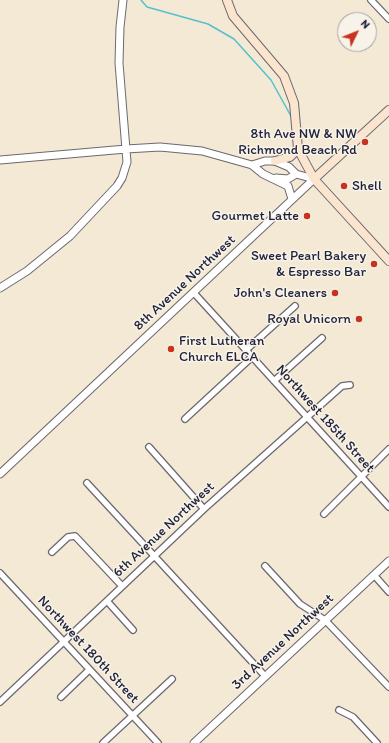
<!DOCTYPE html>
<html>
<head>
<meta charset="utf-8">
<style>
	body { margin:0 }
	#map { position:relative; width:389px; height:743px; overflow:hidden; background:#f4e9d4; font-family:Itim,sans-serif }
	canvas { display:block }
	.north { position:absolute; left:337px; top:12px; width:40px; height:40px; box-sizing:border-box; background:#f7f3e8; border:1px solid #a29fa3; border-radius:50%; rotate:47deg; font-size:11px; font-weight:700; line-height:16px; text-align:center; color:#22223b }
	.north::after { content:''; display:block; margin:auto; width:14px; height:18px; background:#c8321e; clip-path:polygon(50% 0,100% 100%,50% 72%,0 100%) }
</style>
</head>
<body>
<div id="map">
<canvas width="389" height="743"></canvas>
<div class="north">N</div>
</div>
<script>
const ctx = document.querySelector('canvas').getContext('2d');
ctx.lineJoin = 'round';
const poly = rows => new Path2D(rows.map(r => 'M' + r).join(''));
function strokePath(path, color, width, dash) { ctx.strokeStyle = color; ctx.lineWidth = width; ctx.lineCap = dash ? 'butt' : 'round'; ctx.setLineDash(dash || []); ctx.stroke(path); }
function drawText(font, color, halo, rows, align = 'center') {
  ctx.font = font + ' Itim,sans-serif'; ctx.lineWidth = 3; ctx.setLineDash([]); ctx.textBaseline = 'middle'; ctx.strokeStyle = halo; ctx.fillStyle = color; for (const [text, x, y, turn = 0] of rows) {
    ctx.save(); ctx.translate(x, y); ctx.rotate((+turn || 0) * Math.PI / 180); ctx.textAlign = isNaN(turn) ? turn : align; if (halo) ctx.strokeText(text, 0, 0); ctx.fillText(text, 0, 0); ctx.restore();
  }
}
strokePath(poly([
	[141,0,147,7,208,24,234,39,271,80,292,118]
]), '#54c1cc', 1.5);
const minor = poly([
	[371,0,389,19],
	[194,293,389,507],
	[246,350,295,306],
	[274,381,322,338],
	[185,419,252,357],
	[149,447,204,509],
	[87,483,265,676],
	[324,514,389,449],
	[52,552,68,537,75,536,122,586],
	[265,566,300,604,325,620,389,687],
	[0,573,158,743],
	[374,575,389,592],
	[107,601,133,630],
	[61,697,89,670],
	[0,702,204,509,342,386,350,385],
	[339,710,353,717,377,743],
	[103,743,172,679]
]);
const tertiary = poly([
	[0,160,126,149,160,147,202,151,252,165,263,174,288,186,292,199],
	[252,165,265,161,275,161,289,167,296,174,314,179],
	[276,178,288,179,296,174],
	[0,288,27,271,70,236,117,186,122,178,127,162,119,63,120,27,123,0],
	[0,474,314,179],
	[194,743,389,561]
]);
const secondary = poly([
	[227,0,233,16,284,76,294,103,298,149,314,179,389,261],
	[275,161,290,157,298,149],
	[314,179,389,110]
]);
strokePath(minor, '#6c6871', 8);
strokePath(tertiary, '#6c6871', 9);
strokePath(secondary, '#6c6871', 10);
strokePath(minor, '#fff', 5.5);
strokePath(tertiary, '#fff', 7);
strokePath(secondary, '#fbe5cf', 8);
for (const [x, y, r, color] of [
	[365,142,4,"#c8321e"],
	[344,186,4,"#c8321e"],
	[307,216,4,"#c8321e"],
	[374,264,4,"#c8321e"],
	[335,293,4,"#c8321e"],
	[359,319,4,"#c8321e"],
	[171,349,4,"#c8321e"]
]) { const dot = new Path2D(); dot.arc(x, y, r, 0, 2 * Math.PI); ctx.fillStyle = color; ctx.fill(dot); strokePath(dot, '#f7f3e8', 1.5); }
drawText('14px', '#22223b', '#f7f3e8', [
	["8th Ave NW & NW",357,134],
	["Richmond Beach Rd",357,150],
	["Shell",352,186,"left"],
	["Gourmet Latte",299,216],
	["Sweet Pearl Bakery",366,256],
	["& Espresso Bar",366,272],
	["John's Cleaners",327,293],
	["Royal Unicorn",351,319],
	["First Lutheran",179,341,"left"],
	["Church ELCA",179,357,"left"]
], 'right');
drawText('14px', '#22223b', '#f7f3e8', [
	["8th Avenue Northwest",185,283,-43],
	["Northwest 185th Street",325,419,48],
	["6th Avenue Northwest",164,530,-43],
	["3rd Avenue Northwest",283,642,-43],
	["Northwest 180th Street",88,650,47]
]);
</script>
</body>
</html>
